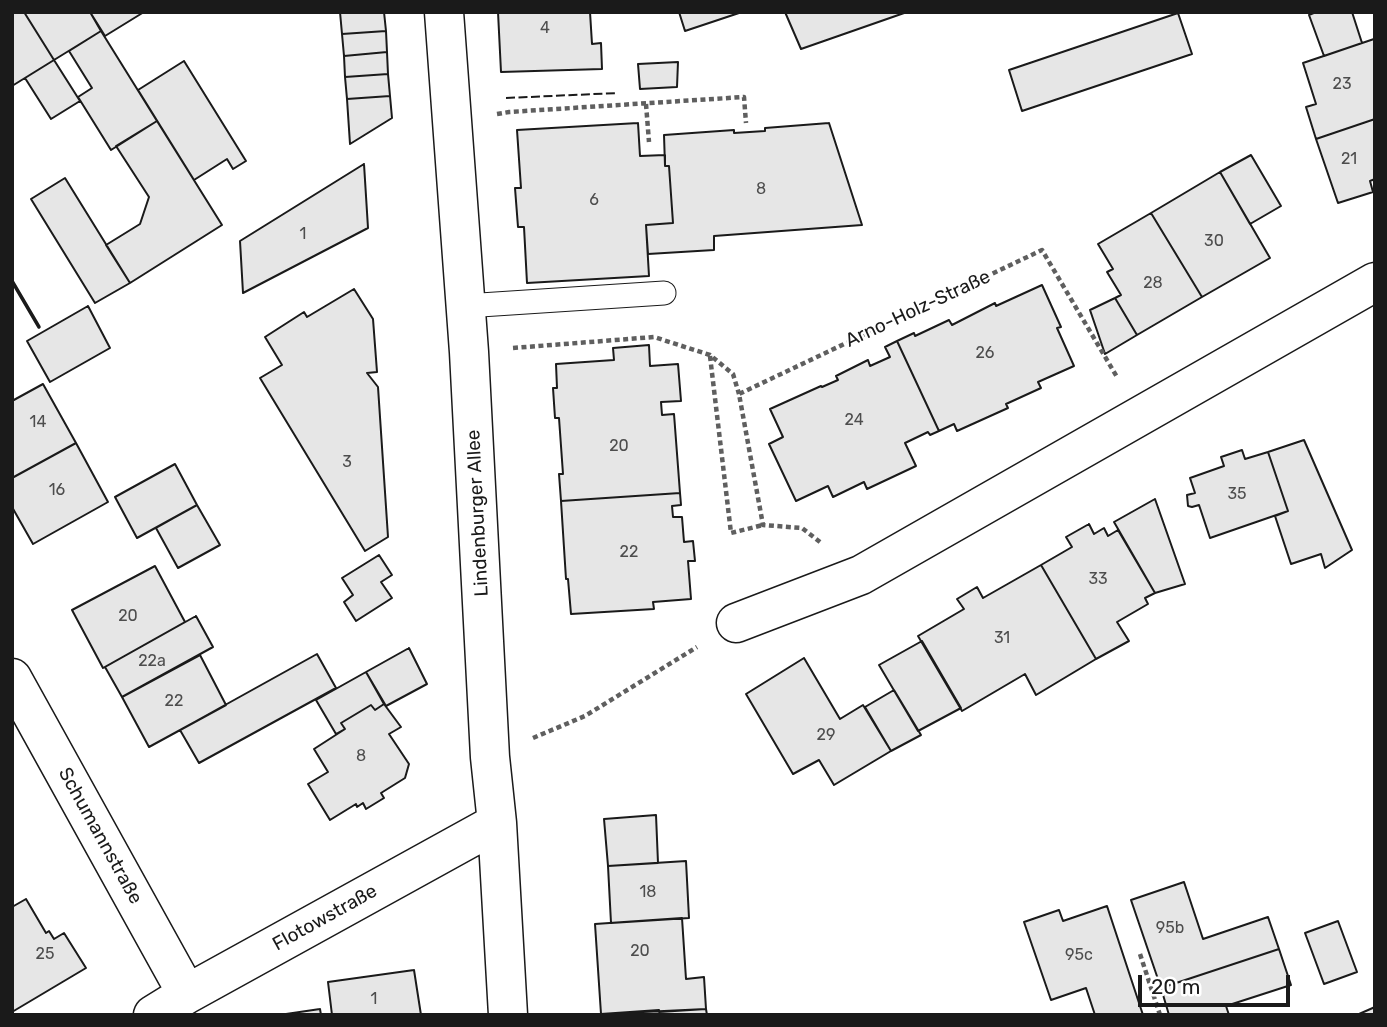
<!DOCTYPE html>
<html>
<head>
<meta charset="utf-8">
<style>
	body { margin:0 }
	#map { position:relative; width:1387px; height:1027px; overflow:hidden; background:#fff; font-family:Rubik,sans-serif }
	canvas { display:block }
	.frame { position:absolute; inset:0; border:14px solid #1a1a1a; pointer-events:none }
	.scale { position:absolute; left:1138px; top:975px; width:152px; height:32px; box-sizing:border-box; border:4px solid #1a1a1a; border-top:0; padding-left:9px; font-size:21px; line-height:24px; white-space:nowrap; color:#1a1a1a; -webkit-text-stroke:5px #fff; paint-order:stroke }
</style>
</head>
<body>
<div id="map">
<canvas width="1387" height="1027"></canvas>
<div class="frame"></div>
<div class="scale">20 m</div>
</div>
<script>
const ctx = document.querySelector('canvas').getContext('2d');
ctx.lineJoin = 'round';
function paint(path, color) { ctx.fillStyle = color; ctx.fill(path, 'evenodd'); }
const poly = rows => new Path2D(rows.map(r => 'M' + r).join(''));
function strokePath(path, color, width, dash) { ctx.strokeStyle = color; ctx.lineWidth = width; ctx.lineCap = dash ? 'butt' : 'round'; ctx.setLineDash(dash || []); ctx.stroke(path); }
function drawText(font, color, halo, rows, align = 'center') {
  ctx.font = font + ' Rubik,sans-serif'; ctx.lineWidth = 5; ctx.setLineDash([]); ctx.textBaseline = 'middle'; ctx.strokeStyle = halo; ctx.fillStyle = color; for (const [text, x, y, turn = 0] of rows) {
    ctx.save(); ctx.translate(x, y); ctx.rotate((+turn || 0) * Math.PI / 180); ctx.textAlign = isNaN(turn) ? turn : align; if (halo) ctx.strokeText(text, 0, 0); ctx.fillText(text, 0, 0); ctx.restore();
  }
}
const building = poly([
	[12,12,24,12,54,60,12,86,12,12],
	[24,12,90,12,101,31,54,60,24,12],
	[90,12,144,12,105,36,90,12],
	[340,12,384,12,386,31,342,34,340,12],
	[498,12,590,12,592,44,601,43,602,69,501,72,498,12],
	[679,12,742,12,685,31,679,12],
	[785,12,907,12,801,49,785,12],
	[1316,12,1352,12,1362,43,1324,56,1309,15,1316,12],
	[1178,13,1192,54,1022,111,1009,70,1178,13],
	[101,31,157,121,111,150,78,97,92,88,69,51,101,31],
	[386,31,387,52,344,56,342,34,386,31],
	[1374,39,1375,119,1316,139,1306,107,1316,104,1303,63,1374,39],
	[387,52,388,74,345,77,344,56,387,52],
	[54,60,80,101,51,119,25,78,54,60],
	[184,61,246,161,233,169,227,159,194,180,138,90,184,61],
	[678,62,677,87,640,89,638,64,678,62],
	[388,74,390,96,347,99,345,77,388,74],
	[390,96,392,118,350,144,347,99,390,96],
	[1375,119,1375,179,1370,181,1373,192,1338,203,1316,139,1375,119],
	[157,121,222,225,130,283,106,245,140,224,149,197,116,146,157,121],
	[638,123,640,156,665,155,665,166,669,166,673,223,646,225,649,276,527,283,524,227,518,227,515,188,521,188,517,130,638,123],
	[829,123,862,225,714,236,714,250,648,254,646,225,673,223,669,166,665,166,664,135,734,130,734,133,765,131,765,128,829,123],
	[1251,155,1281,206,1250,224,1220,172,1251,155],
	[364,164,368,228,243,293,240,241,364,164],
	[1220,172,1270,258,1202,297,1151,213,1220,172],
	[65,178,130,283,95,303,31,199,65,178],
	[1151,213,1202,297,1137,335,1115,298,1121,295,1107,272,1113,269,1098,244,1151,213],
	[1042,285,1061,327,1057,328,1074,366,1038,382,1041,388,1006,404,1008,408,957,431,954,424,939,431,897,341,914,333,915,336,949,320,952,325,995,303,996,306,1042,285],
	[354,289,373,319,377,372,367,373,378,387,388,537,365,551,260,378,282,365,265,337,304,312,307,317,354,289],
	[1115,298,1137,335,1105,354,1090,310,1115,298],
	[88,306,110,348,50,382,27,341,88,306],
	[897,341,939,431,930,435,928,432,905,443,916,466,867,489,864,482,833,497,828,486,796,501,769,444,783,437,770,409,821,386,822,387,838,380,836,376,868,360,870,366,890,357,885,347,897,341],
	[649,345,650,366,678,364,681,401,661,402,662,415,674,414,680,493,561,501,559,474,563,474,559,418,555,418,553,388,557,388,556,364,614,360,613,348,649,345],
	[43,384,76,443,12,478,12,401,43,384],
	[1304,440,1352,550,1325,568,1321,554,1291,564,1275,516,1288,511,1268,452,1304,440],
	[76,443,108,502,33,544,12,507,12,478,76,443],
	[1242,450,1245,459,1268,452,1288,511,1210,538,1199,505,1192,507,1188,506,1187,495,1195,493,1190,478,1224,466,1221,457,1242,450],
	[175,464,197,505,137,538,115,497,175,464],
	[680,493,681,505,672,506,673,517,682,517,684,542,693,541,695,561,688,561,691,599,653,602,654,609,571,614,568,579,566,579,561,501,680,493],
	[1155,499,1185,584,1155,593,1114,522,1155,499],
	[197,505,220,545,178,568,156,528,197,505],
	[1089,524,1094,534,1104,528,1108,536,1118,530,1155,593,1145,598,1148,604,1117,622,1129,641,1096,659,1041,565,1072,547,1066,537,1089,524],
	[379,555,392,575,381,582,392,598,356,621,344,602,353,595,342,578,379,555],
	[1041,565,1096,659,1036,695,1025,674,962,711,918,636,964,609,957,599,977,587,983,598,1041,565],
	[155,566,185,622,103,668,72,610,155,566],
	[196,616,213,647,122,697,105,667,196,616],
	[922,641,961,708,918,731,879,665,922,641],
	[409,648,427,684,386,706,366,672,409,648],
	[317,654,336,688,199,763,180,730,317,654],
	[200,655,226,705,149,747,122,697,200,655],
	[804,658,840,719,863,705,891,751,834,785,819,760,793,774,746,694,804,658],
	[366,672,384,704,375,710,371,705,341,723,345,729,336,734,316,700,366,672],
	[894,690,921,735,891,751,865,707,894,690],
	[384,704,401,727,389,734,409,764,405,778,381,793,384,798,366,809,363,803,357,807,356,804,330,820,308,784,328,772,314,749,345,729,341,723,371,705,375,710,384,704],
	[656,815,658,863,608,866,604,819,656,815],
	[686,861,689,918,611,923,608,866,686,861],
	[1184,882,1203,939,1268,917,1279,949,1161,988,1131,900,1184,882],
	[26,899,46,933,49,931,54,939,64,933,86,968,12,1012,12,907,26,899],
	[1107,906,1143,1015,1095,1015,1086,988,1051,1000,1024,922,1059,910,1063,921,1107,906],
	[682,918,686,979,704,977,706,1009,601,1014,595,924,682,918],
	[1338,921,1357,972,1324,984,1305,933,1338,921],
	[1279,949,1291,985,1226,1006,1229,1015,1169,1015,1161,988,1279,949],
	[414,970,421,1015,332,1015,328,982,414,970],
	[1375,1007,1375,1015,1359,1015,1359,1014,1375,1007],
	[320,1009,321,1015,286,1015,286,1014,320,1009],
	[706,1009,707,1015,601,1014,659,1010,659,1012,706,1009]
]);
paint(building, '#e6e6e6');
strokePath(building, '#1a1a1a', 2);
const service = poly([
	[465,306,664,293]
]);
const minor = poly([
	[444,12,469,352,490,757,497,823,508,1015],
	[736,623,861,575,1375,282],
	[12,678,187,994],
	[153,1015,187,994,497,823]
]);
strokePath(service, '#1a1a1a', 25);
strokePath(minor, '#1a1a1a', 41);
strokePath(poly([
	[646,104,649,142],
	[497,114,509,112,744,97,746,123],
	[513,348,654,337,710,355,733,374,739,394],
	[710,356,731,533,763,525],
	[820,542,802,528,763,525,739,394,1042,250,1117,377],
	[533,738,585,716,697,647],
	[1140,954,1160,1015]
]), '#5f5f5f', 4.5, [5, 3.5]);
strokePath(service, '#fff', 23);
strokePath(minor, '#fff', 38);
strokePath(poly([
	[506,98,618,93]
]), '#1a1a1a', 2, [9, 3.5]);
strokePath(poly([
	[12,281,39,327]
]), '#1a1a1a', 3.5);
drawText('16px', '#4d4d4d', null, [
	["4",545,28],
	["23",1342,84],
	["21",1349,159],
	["8",761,189],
	["6",594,200],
	["1",303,234],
	["30",1214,241],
	["28",1153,283],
	["26",985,353],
	["24",854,420],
	["14",38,422],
	["20",619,446],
	["3",347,462],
	["16",57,490],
	["35",1237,494],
	["22",629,552],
	["33",1098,579],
	["20",128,616],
	["31",1002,638],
	["22a",152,661],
	["22",174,701],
	["29",826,735],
	["8",361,756],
	["18",648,892],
	["95b",1170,928],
	["20",640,951],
	["25",45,954],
	["95c",1079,955],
	["1",374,999]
]);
drawText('19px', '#1a1a1a', '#fff', [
	["Arno-Holz-Straße",918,309,-25],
	["Lindenburger Allee",478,513,-93],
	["Schumannstraße",100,836,61],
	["Flotowstraße",325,918,-29]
]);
</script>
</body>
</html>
